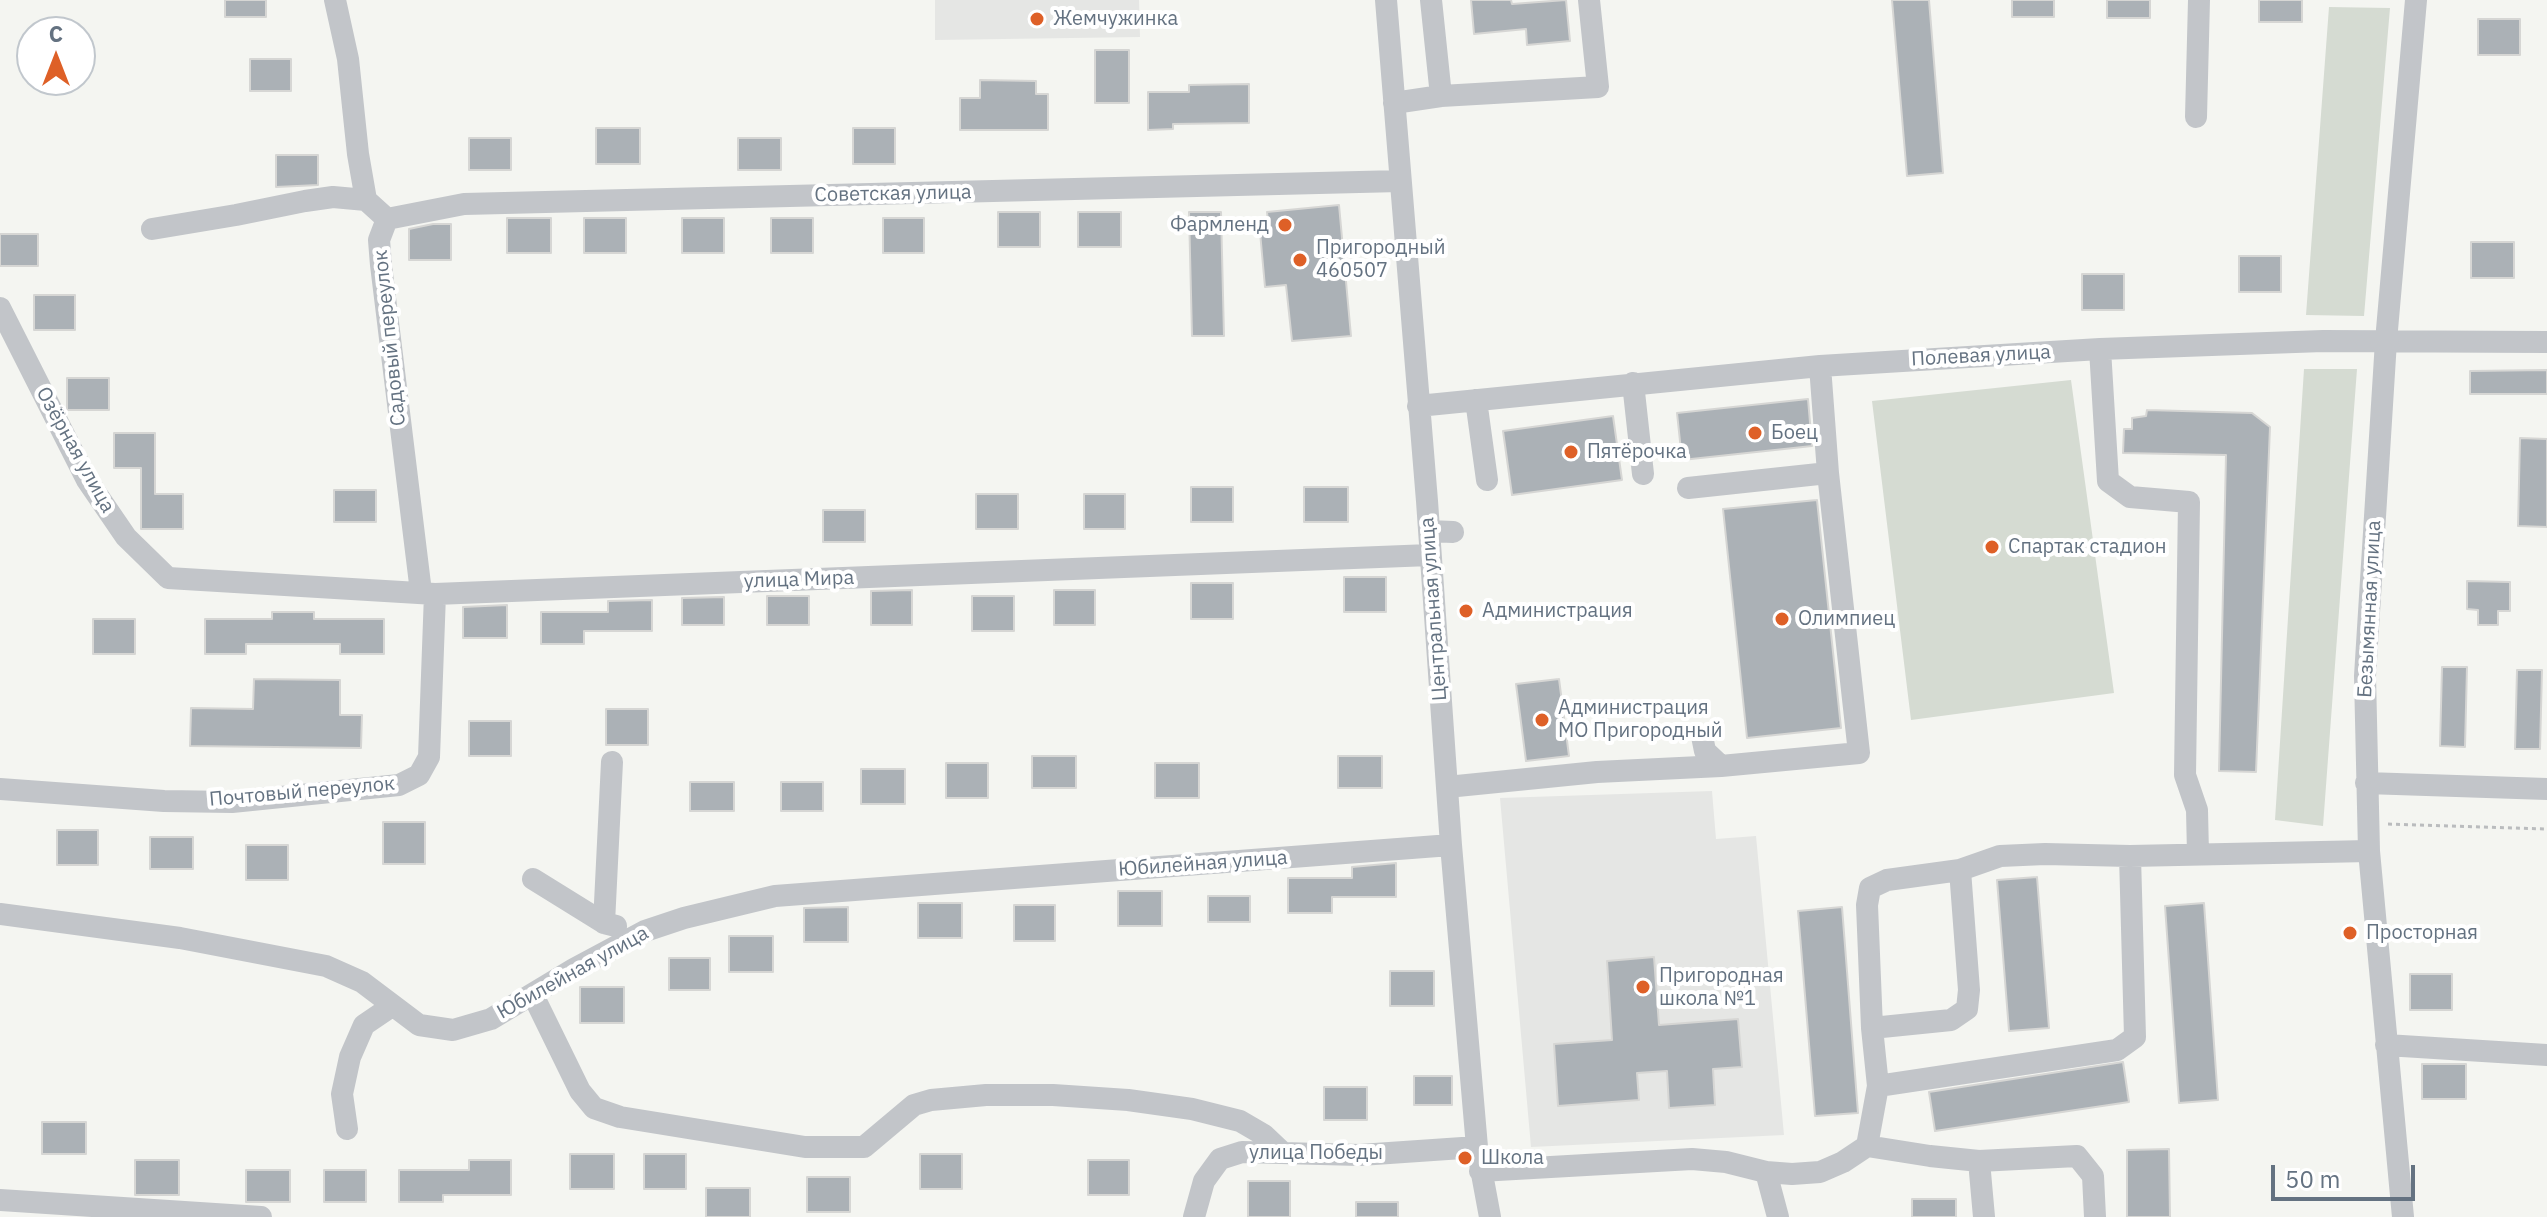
<!DOCTYPE html>
<html>
<head>
<meta charset="utf-8">
<style>
	body { margin:0 }
	#map { position:relative; width:2547px; height:1217px; overflow:hidden; background:#f4f5f1; font-family:"IBM Plex Sans",sans-serif }
	canvas { display:block }
	.north { position:absolute; left:16px; top:16px; width:80px; height:80px; box-sizing:border-box; background:#fff; border:2px solid #c1c7cd; border-radius:50%; rotate:0deg; font-size:22px; font-weight:700; line-height:32px; text-align:center; color:#647281 }
	.north::after { content:''; display:block; margin:auto; width:28px; height:36px; background:#de6027; clip-path:polygon(50% 0,100% 100%,50% 72%,0 100%) }
	.scale { position:absolute; left:2271px; top:1165px; width:144px; height:36px; box-sizing:border-box; border:4px solid #647281; border-top:0; padding-left:10px; font-size:24px; line-height:28px; white-space:nowrap; color:#647281; -webkit-text-stroke:6px #fff; paint-order:stroke }
</style>
</head>
<body>
<div id="map">
<canvas width="2547" height="1217"></canvas>
<div class="north">С</div>
<div class="scale">50 m</div>
</div>
<script>
const ctx = document.querySelector('canvas').getContext('2d');
ctx.lineJoin = 'round';
function paint(path, color) { ctx.fillStyle = color; ctx.fill(path, 'evenodd'); }
const poly = rows => new Path2D(rows.map(r => 'M' + r).join(''));
function strokePath(path, color, width, dash) { ctx.strokeStyle = color; ctx.lineWidth = width; ctx.lineCap = dash ? 'butt' : 'round'; ctx.setLineDash(dash || []); ctx.stroke(path); }
function drawText(font, color, halo, rows, align = 'center') {
  ctx.font = font + ' "IBM Plex Sans",sans-serif'; ctx.lineWidth = 8; ctx.setLineDash([]); ctx.textBaseline = 'middle'; ctx.strokeStyle = halo; ctx.fillStyle = color; for (const [text, x, y, turn = 0] of rows) {
    ctx.save(); ctx.translate(x, y); ctx.rotate((+turn || 0) * Math.PI / 180); ctx.textAlign = isNaN(turn) ? turn : align; if (halo) ctx.strokeText(text, 0, 0); ctx.fillText(text, 0, 0); ctx.restore();
  }
}
paint(poly([
	[935,0,1139,0,1140,37,935,40],
	[1712,791,1716,839,1756,836,1784,1135,1531,1147,1500,798]
]), '#e5e6e4');
paint(poly([
	[2329,7,2390,8,2364,316,2306,315],
	[2304,369,2357,369,2323,826,2275,820],
	[2071,380,2114,693,1911,720,1872,401]
]), '#d5dbd2');
const building = poly([
	[225,0,266,0,266,17,225,17,225,0],
	[1471,0,1511,0,1512,4,1566,0,1570,41,1527,45,1526,29,1474,34,1471,0],
	[1892,0,1929,0,1943,173,1907,176,1892,0],
	[2012,0,2054,0,2054,17,2012,17,2012,0],
	[2107,0,2150,0,2150,18,2107,18,2107,0],
	[2259,0,2302,0,2302,22,2259,22,2259,0],
	[2478,19,2520,19,2520,55,2478,55,2478,19],
	[1095,50,1129,50,1129,103,1095,103,1095,50],
	[250,59,291,59,291,91,250,91,250,59],
	[980,80,1036,81,1036,94,1048,94,1048,130,960,130,960,98,980,98,980,80],
	[1249,84,1249,123,1173,124,1173,129,1148,130,1148,92,1189,92,1189,85,1249,84],
	[596,128,640,128,640,164,596,164,596,128],
	[853,128,895,128,895,164,853,164,853,128],
	[469,138,511,138,511,170,469,170,469,138],
	[738,138,781,138,781,170,738,170,738,138],
	[276,155,318,155,318,185,276,187,276,155],
	[1339,205,1351,336,1292,341,1286,285,1265,287,1260,232,1269,231,1267,212,1339,205],
	[998,212,1040,212,1040,247,998,247,998,212],
	[1078,212,1121,212,1121,247,1078,247,1078,212],
	[1189,212,1221,212,1224,336,1192,336,1189,212],
	[507,218,551,218,551,253,507,253,507,218],
	[584,218,626,218,626,253,584,253,584,218],
	[682,218,724,218,724,253,682,253,682,218],
	[771,218,813,218,813,253,771,253,771,218],
	[883,218,924,218,924,253,883,253,883,218],
	[433,224,451,224,451,260,409,260,409,229,433,224],
	[0,234,38,234,38,266,0,266,0,234],
	[2471,242,2514,242,2514,278,2471,278,2471,242],
	[2239,256,2281,256,2281,292,2239,292,2239,256],
	[2082,274,2124,274,2124,310,2082,310,2082,274],
	[34,295,75,295,75,330,34,330,34,295],
	[2547,370,2547,394,2470,394,2470,371,2547,370],
	[67,378,109,378,109,410,67,410,67,378],
	[1808,399,1812,446,1682,460,1677,413,1808,399],
	[2147,410,2252,413,2270,427,2256,772,2219,771,2226,455,2123,453,2124,429,2132,429,2132,418,2146,416,2147,410],
	[1613,416,1622,480,1512,495,1503,431,1613,416],
	[114,433,155,433,155,494,183,494,183,529,141,529,141,468,114,468,114,433],
	[2520,438,2547,439,2547,527,2518,526,2520,438],
	[1191,487,1233,487,1233,522,1191,522,1191,487],
	[1304,487,1348,487,1348,522,1304,522,1304,487],
	[334,490,376,490,376,522,334,522,334,490],
	[976,494,1018,494,1018,529,976,529,976,494],
	[1084,494,1125,494,1125,529,1084,529,1084,494],
	[1817,500,1841,728,1747,738,1723,509,1817,500],
	[823,510,865,510,865,542,823,542,823,510],
	[1344,577,1386,577,1386,612,1344,612,1344,577],
	[2467,581,2510,582,2510,611,2498,611,2498,625,2478,625,2478,610,2467,609,2467,581],
	[1191,583,1233,583,1233,619,1191,619,1191,583],
	[912,590,912,625,871,625,871,591,912,590],
	[1054,590,1095,590,1095,625,1054,625,1054,590],
	[767,596,809,596,809,625,767,625,767,596],
	[972,596,1014,596,1014,631,972,631,972,596],
	[724,597,724,625,682,625,682,598,724,597],
	[652,600,652,631,584,631,584,644,541,644,541,612,608,612,608,601,652,600],
	[507,605,507,638,463,638,463,607,507,605],
	[272,612,314,612,314,619,384,619,384,654,340,654,340,644,246,644,246,654,205,654,205,619,272,619,272,612],
	[93,619,135,619,135,654,93,654,93,619],
	[2442,667,2467,667,2465,747,2440,746,2442,667],
	[2517,670,2542,670,2540,749,2515,749,2517,670],
	[254,679,340,680,340,715,362,715,361,748,190,746,191,708,253,709,254,679],
	[1559,679,1569,756,1526,761,1516,684,1559,679],
	[606,709,648,709,648,745,606,745,606,709],
	[469,721,511,721,511,756,469,756,469,721],
	[1032,756,1076,756,1076,788,1032,788,1032,756],
	[1338,756,1382,756,1382,788,1338,788,1338,756],
	[946,763,988,763,988,798,946,798,946,763],
	[1155,763,1199,763,1199,798,1155,798,1155,763],
	[861,769,905,769,905,804,861,804,861,769],
	[690,782,734,782,734,811,690,811,690,782],
	[781,782,823,782,823,811,781,811,781,782],
	[383,822,425,822,425,864,383,864,383,822],
	[57,830,98,830,98,865,57,865,57,830],
	[150,837,193,837,193,869,150,869,150,837],
	[246,845,288,845,288,880,246,880,246,845],
	[1396,863,1396,897,1332,897,1332,913,1288,913,1288,878,1352,878,1352,867,1396,863],
	[2037,877,2049,1028,2009,1031,1997,880,2037,877],
	[1118,891,1162,891,1162,926,1118,926,1118,891],
	[1208,896,1250,896,1250,922,1208,922,1208,896],
	[918,903,962,903,962,938,918,938,918,903],
	[2204,903,2218,1100,2179,1103,2165,906,2204,903],
	[1014,905,1055,905,1055,941,1014,941,1014,905],
	[848,907,848,942,804,942,804,908,848,907],
	[1842,907,1858,1113,1815,1116,1798,911,1842,907],
	[729,936,773,936,773,972,729,972,729,936],
	[1654,957,1659,1025,1738,1019,1742,1067,1713,1069,1715,1105,1669,1108,1667,1071,1637,1073,1639,1100,1558,1106,1554,1044,1612,1040,1607,961,1654,957],
	[669,958,710,958,710,990,669,990,669,958],
	[1390,971,1434,971,1434,1006,1390,1006,1390,971],
	[2410,974,2452,974,2452,1010,2410,1010,2410,974],
	[580,987,624,987,624,1023,580,1023,580,987],
	[2123,1062,2129,1102,1935,1131,1929,1092,2123,1062],
	[2422,1064,2466,1064,2466,1099,2422,1099,2422,1064],
	[1414,1076,1452,1076,1452,1105,1414,1105,1414,1076],
	[1324,1087,1367,1087,1367,1120,1324,1120,1324,1087],
	[42,1122,86,1122,86,1154,42,1154,42,1122],
	[2169,1149,2170,1217,2127,1217,2127,1150,2169,1149],
	[570,1154,614,1154,614,1189,570,1189,570,1154],
	[644,1154,686,1154,686,1189,644,1189,644,1154],
	[920,1154,962,1154,962,1189,920,1189,920,1154],
	[135,1160,179,1160,179,1195,135,1195,135,1160],
	[469,1160,511,1160,511,1195,443,1195,443,1202,399,1202,399,1170,469,1170,469,1160],
	[1088,1160,1129,1160,1129,1195,1088,1195,1088,1160],
	[246,1170,290,1170,290,1202,246,1202,246,1170],
	[324,1170,366,1170,366,1202,324,1202,324,1170],
	[807,1177,850,1177,850,1212,807,1212,807,1177],
	[1248,1181,1290,1181,1290,1217,1248,1217,1248,1181],
	[706,1188,750,1188,750,1217,706,1217,706,1188],
	[1912,1199,1956,1199,1956,1217,1912,1217,1912,1199],
	[1356,1202,1398,1202,1398,1217,1356,1217,1356,1202]
]);
paint(building, '#abb1b6');
strokePath(building, '#d6d6d4', 2);
strokePath(poly([
	[2388,824,2547,829]
]), '#babcbe', 3, [4, 4]);
strokePath(poly([
	[335,0,348,59,358,154,366,200,387,219],
	[1386,0,1427,501,1451,845,1477,1147,1490,1217],
	[1431,0,1441,96],
	[1394,103,1441,96,1598,87,1589,0],
	[2196,117,2199,0],
	[387,219,464,204,1400,181],
	[387,219,379,240,381,265,421,592],
	[152,229,236,215,305,201,333,197,366,200],
	[0,308,87,480,126,537,168,578,435,594,1430,555],
	[2100,349,2108,481,2130,497,2189,502,2185,775,2197,810,2198,854],
	[1633,383,1643,474],
	[1476,400,1487,480],
	[1418,406,1820,366,2100,349,2323,341,2547,342],
	[1688,488,1828,473],
	[1429,531,1453,532],
	[1702,736,1705,751,1721,766,1859,753,1828,473,1820,366],
	[2366,783,2547,789],
	[1447,787,1597,772,1721,766],
	[0,789,164,801,232,802,399,785,419,775,429,757,435,594],
	[1960,870,2000,856,2045,854,2130,856,2369,851],
	[533,879,604,923,616,926],
	[0,914,180,938,326,966,362,982,419,1025,453,1030,491,1019,574,969,645,931,684,918,775,896,1451,845],
	[604,923,612,762],
	[533,995,580,1091,594,1108,620,1117,805,1147,864,1147,914,1105,931,1100,986,1095,1053,1095,1128,1100,1192,1109,1240,1121,1264,1135,1282,1152],
	[2386,1045,2547,1055],
	[1878,1086,2117,1050,2135,1037,2130,856],
	[347,1129,342,1094,350,1057,364,1025,392,1006],
	[1867,1146,1930,1156,1979,1161,2077,1156,2093,1176,2095,1217],
	[1979,1161,1984,1217],
	[1480,1171,1692,1159,1726,1162,1766,1172,1792,1174,1820,1172,1843,1162,1867,1146,1878,1086,1872,1028,1867,905,1870,888,1887,880,1960,870,1969,990,1967,1009,1951,1020,1872,1028],
	[1766,1172,1778,1217],
	[0,1200,261,1217],
	[1194,1217,1204,1181,1220,1159,1242,1152,1360,1155,1477,1147],
	[2403,1217,2369,851,2365,676,2386,341,2416,0]
]), '#c2c5c9', 22);
for (const [x, y, r, color] of [
	[1037,19,8,"#de6027"],
	[1285,225,8,"#de6027"],
	[1300,260,8,"#de6027"],
	[1755,433,8,"#de6027"],
	[1571,452,8,"#de6027"],
	[1992,547,8,"#de6027"],
	[1466,611,8,"#de6027"],
	[1782,619,8,"#de6027"],
	[1542,720,8,"#de6027"],
	[2350,933,8,"#de6027"],
	[1643,987,8,"#de6027"],
	[1465,1158,8,"#de6027"]
]) { const dot = new Path2D(); dot.arc(x, y, r, 0, 2 * Math.PI); ctx.fillStyle = color; ctx.fill(dot); strokePath(dot, '#fff', 3); }
drawText('20px', '#647281', '#fff', [
	["Жемчужинка",1053,19],
	["Фармленд",1269,225,"right"],
	["Пригородный",1316,248],
	["460507",1316,271],
	["Боец",1771,433],
	["Пятёрочка",1587,452],
	["Спартак стадион",2008,547],
	["Администрация",1482,611],
	["Олимпиец",1798,619],
	["Администрация",1558,708],
	["МО Пригородный",1558,731],
	["Просторная",2366,933],
	["Пригородная",1659,976],
	["школа №1",1659,999],
	["Школа",1481,1158]
], 'left');
drawText('20px', '#647281', '#fff', [
	["Советская улица",893,194,-1],
	["Садовый переулок",390,338,-96],
	["Полевая улица",1981,356,-3],
	["Озёрная улица",75,450,61],
	["улица Мира",799,580,-2],
	["Центральная улица",1434,609,-94],
	["Безымянная улица",2370,609,-87],
	["Почтовый переулок",302,792,-5],
	["Юбилейная улица",1203,864,-4],
	["Юбилейная улица",573,973,-29],
	["улица Победы",1316,1153]
]);
</script>
</body>
</html>
